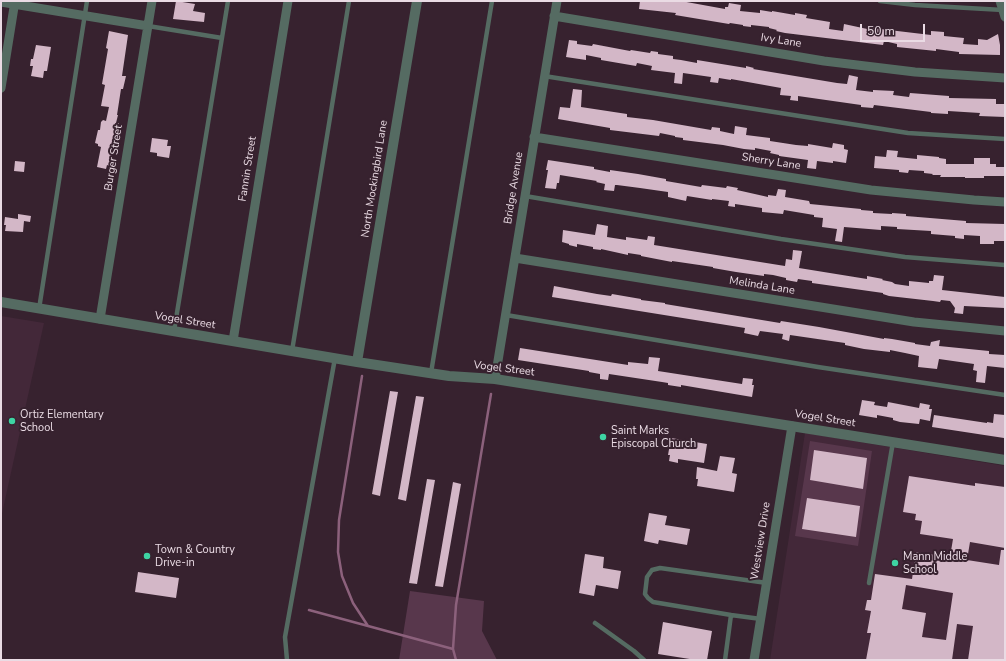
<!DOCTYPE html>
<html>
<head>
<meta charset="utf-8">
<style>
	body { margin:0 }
	#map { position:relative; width:1006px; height:661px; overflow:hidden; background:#37222f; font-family:"Nunito Sans",sans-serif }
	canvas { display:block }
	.frame { position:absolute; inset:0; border:2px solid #eadbe4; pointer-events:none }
	.scale { position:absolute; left:860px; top:24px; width:65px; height:18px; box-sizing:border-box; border:2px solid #eadbe4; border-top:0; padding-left:5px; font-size:12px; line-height:14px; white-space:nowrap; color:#eadbe4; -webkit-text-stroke:3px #37222f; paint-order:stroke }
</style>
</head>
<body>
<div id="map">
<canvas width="1006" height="661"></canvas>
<div class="frame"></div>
<div class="scale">50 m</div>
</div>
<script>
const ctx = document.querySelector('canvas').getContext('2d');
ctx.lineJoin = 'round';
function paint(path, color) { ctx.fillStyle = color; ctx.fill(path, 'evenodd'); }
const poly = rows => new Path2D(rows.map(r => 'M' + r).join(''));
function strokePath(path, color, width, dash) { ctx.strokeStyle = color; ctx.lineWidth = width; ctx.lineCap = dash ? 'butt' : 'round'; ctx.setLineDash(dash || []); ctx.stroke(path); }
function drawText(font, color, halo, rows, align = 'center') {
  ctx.font = font + ' "Nunito Sans",sans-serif'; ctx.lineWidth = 4; ctx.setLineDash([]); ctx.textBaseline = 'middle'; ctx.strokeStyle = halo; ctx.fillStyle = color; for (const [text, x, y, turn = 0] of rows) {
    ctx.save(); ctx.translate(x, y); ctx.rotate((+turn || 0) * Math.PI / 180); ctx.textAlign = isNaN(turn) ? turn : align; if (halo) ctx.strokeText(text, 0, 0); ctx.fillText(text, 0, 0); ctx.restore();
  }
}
paint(poly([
	[1,316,44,323,1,518],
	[805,433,1005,466,1005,660,770,660]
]), '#432839');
paint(poly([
	[810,441,872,451,858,546,795,536],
	[410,591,484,601,482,631,497,660,399,660]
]), '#58374c');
strokePath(poly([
	[362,376,339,520,338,552,342,576,353,603,368,626],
	[309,610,453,649],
	[456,660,453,649,456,605,491,394]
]), '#8c617c', 2.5);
paint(poly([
	[176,1,195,4,193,11,205,13,204,22,173,19],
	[640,1,681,1,725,9,725,7,728,7,729,3,741,5,740,11,760,13,760,10,772,12,772,11,795,15,795,13,807,15,806,18,830,22,829,29,843,31,844,24,872,30,872,28,931,35,931,31,944,32,944,36,964,38,963,44,978,45,978,39,987,40,998,34,1000,45,1000,55,959,54,959,52,936,49,936,51,897,47,897,44,884,41,883,45,785,33,776,31,777,30,769,28,769,27,751,25,751,27,743,26,743,25,730,23,729,24,675,15,676,13,639,9],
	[109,31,128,35,122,76,126,76,123,89,121,89,117,115,118,115,116,123,119,123,117,133,118,134,117,140,115,140,110,166,107,165,106,169,97,167,101,147,98,146,98,144,95,143,98,130,100,130,101,122,103,120,106,121,109,107,101,106,105,85,102,84,108,49,106,48],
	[569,40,577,41,577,44,592,46,593,44,630,51,631,50,650,53,651,51,658,52,658,54,673,56,673,59,681,60,697,63,697,60,746,68,746,66,754,68,753,69,837,83,847,84,849,75,858,77,856,90,873,92,873,90,894,91,893,95,909,97,910,93,949,96,949,98,996,99,996,104,1005,104,1005,117,979,116,980,113,948,111,948,114,931,113,931,112,874,105,873,108,861,107,861,105,798,96,798,101,790,100,791,96,780,95,781,88,731,79,731,80,719,78,718,83,710,82,711,77,683,73,682,84,674,83,675,73,651,70,652,66,637,63,636,66,601,60,601,58,586,55,586,60,566,57],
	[36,45,51,47,47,71,44,71,43,78,31,76,33,66,30,66,31,59,33,59],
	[573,89,582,90,581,107,627,114,627,117,653,120,711,130,712,127,720,128,720,131,734,134,735,126,747,128,746,135,770,138,770,141,796,145,808,146,808,144,832,148,833,143,844,145,844,149,848,150,846,163,833,161,833,163,817,161,816,169,807,168,808,160,779,156,779,155,770,153,771,151,755,148,755,150,744,149,723,145,683,140,683,138,675,137,675,136,660,133,659,136,610,130,610,128,558,119,560,107,570,108],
	[152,138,168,140,167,146,171,146,169,158,157,156,157,153,150,152],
	[887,150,898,151,897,157,917,159,917,155,939,157,939,158,946,159,946,164,974,164,974,158,990,158,990,164,996,164,996,167,1005,167,1005,176,984,176,984,178,965,178,965,177,940,177,941,175,932,175,933,174,924,173,924,171,909,170,908,173,899,172,899,170,874,168,875,156,886,157],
	[548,160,594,167,594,169,610,172,610,170,638,174,666,179,666,181,701,187,702,185,726,188,727,186,738,188,737,190,768,197,768,195,776,196,778,189,786,190,785,197,809,201,810,204,861,209,861,210,873,211,873,213,892,214,892,213,906,214,906,216,966,221,966,223,1005,224,1005,241,994,241,994,244,980,244,980,236,964,235,964,239,955,238,955,236,931,234,931,231,897,229,897,227,881,226,881,230,844,227,842,242,835,241,837,229,822,227,823,218,814,217,814,215,784,210,783,214,762,212,762,208,735,204,735,207,728,206,729,201,712,199,712,200,687,196,686,201,668,197,668,192,640,188,617,185,615,185,614,191,604,190,605,184,596,182,597,181,566,176,560,175,559,183,557,183,556,189,545,188,548,170,546,170],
	[15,161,25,162,24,172,14,171],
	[18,214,31,216,30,222,24,221,23,232,5,231,6,225,4,225,5,217,18,219],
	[597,224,608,226,607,237,626,240,626,237,647,240,648,236,655,237,654,245,785,266,786,259,792,260,793,250,802,251,799,268,867,279,867,276,883,279,882,280,892,282,895,284,909,286,909,281,929,283,929,281,933,281,934,275,944,276,942,290,1005,297,1005,308,964,306,963,314,954,313,955,308,950,301,941,300,940,302,933,301,889,296,883,294,883,293,812,283,812,281,798,279,797,282,786,280,786,278,773,275,764,274,764,276,736,272,713,268,713,267,672,261,672,262,641,256,641,255,628,253,628,255,601,249,601,250,593,249,593,247,577,244,577,247,569,245,569,244,562,242,563,230,595,235],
	[554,286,597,294,611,296,612,294,641,299,641,300,665,303,665,304,780,323,781,321,819,327,884,339,884,338,892,339,915,343,915,344,930,346,931,342,940,340,939,346,989,351,989,354,1005,355,1005,368,987,366,985,383,976,382,977,371,973,370,974,364,939,359,937,369,918,367,919,356,905,353,890,350,890,352,864,349,845,345,845,343,790,335,789,341,782,339,783,334,760,331,758,336,744,333,745,328,552,297],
	[520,348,628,365,628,362,648,364,649,357,660,358,658,371,742,384,743,378,753,379,752,385,754,385,752,397,681,385,681,387,668,385,668,383,662,382,609,374,608,380,600,379,600,374,589,372,589,371,518,360],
	[390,391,398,392,380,496,372,494],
	[416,396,424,397,406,501,398,499],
	[862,400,875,402,874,405,887,407,888,402,919,408,920,403,930,405,929,409,932,409,930,421,920,419,919,424,900,422,893,420,893,418,877,415,877,418,859,415],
	[994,414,1005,415,1004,438,932,427,934,415,987,423,987,422,993,423],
	[671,438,707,444,704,463,678,459,678,463,669,461,670,455,668,455],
	[814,450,867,458,863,489,810,480],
	[720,456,735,458,732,473,737,474,734,492,697,486,698,479,696,479,697,467,717,471],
	[909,476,975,486,975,483,1005,487,1005,548,970,542,967,560,999,565,1001,550,1005,550,1005,660,968,660,973,626,957,624,952,660,866,660,871,633,867,633,871,611,865,610,867,600,871,600,875,574,912,579,916,552,950,557,953,539,920,534,922,521,915,520,916,514,903,512],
	[906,585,953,593,946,640,922,637,926,613,902,609],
	[427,479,435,480,417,584,409,583],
	[453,482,461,484,443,587,435,586],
	[807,498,860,506,856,537,802,529],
	[649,513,667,516,665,525,690,529,687,545,659,540,658,544,644,541],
	[585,554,604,557,603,568,621,571,618,589,596,585,594,596,579,593],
	[138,572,179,578,176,598,135,592],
	[663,622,712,631,707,660,696,660,658,654]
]), '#d3b7c7');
strokePath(poly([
	[880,1,915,5,1003,10],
	[148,26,222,38],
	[544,76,908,133,1005,139],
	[525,196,781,239,905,257,1005,265],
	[39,309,87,1],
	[506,315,818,367,1005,395],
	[174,331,228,1],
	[292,351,349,1],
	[431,373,492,1],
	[869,583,893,442],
	[731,615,761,619],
	[595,623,634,651,644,660],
	[287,660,285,637,335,358],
	[725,660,731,615,653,602,648,598,645,594,647,577,652,570,660,568,767,583]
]), '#556b62', 4.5);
strokePath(poly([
	[1000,1,1005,17],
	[1,2,148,26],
	[554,16,824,61,915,72,1005,78],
	[1,88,15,1],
	[534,137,871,190,974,200,1005,202],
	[515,258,914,322,1005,331],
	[100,319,152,1],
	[233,341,288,1],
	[495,379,557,1],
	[754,660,792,426]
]), '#556b62', 9);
strokePath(poly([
	[1,302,357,362,449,376,495,379,1005,460],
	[357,362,417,1]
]), '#556b62', 10);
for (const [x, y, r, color] of [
	[12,421,4,"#3ed4a3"],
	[603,437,4,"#3ed4a3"],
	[147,556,4,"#3ed4a3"],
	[895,563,4,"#3ed4a3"]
]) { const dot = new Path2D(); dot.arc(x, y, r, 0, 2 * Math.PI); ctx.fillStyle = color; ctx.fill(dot); strokePath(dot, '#37222f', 1.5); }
drawText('11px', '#eadbe4', '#37222f', [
	["Ivy Lane",781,41,9],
	["Burger Street",114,158,-81],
	["Sherry Lane",771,162,9],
	["Fannin Street",248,169,-81],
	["North Mockingbird Lane",375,179,-81],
	["Bridge Avenue",514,188,-81],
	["Melinda Lane",762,286,9],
	["Vogel Street",185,321,9],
	["Vogel Street",504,369,7],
	["Vogel Street",825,419,9],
	["Westview Drive",761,541,-81]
]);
drawText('11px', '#eadbe4', '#37222f', [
	["Ortiz Elementary",20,415],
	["School",20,428],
	["Saint Marks",611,431],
	["Episcopal Church",611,444],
	["Town & Country",155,550],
	["Drive-in",155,563],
	["Mann Middle",903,557],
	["School",903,570]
], 'left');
</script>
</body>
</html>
